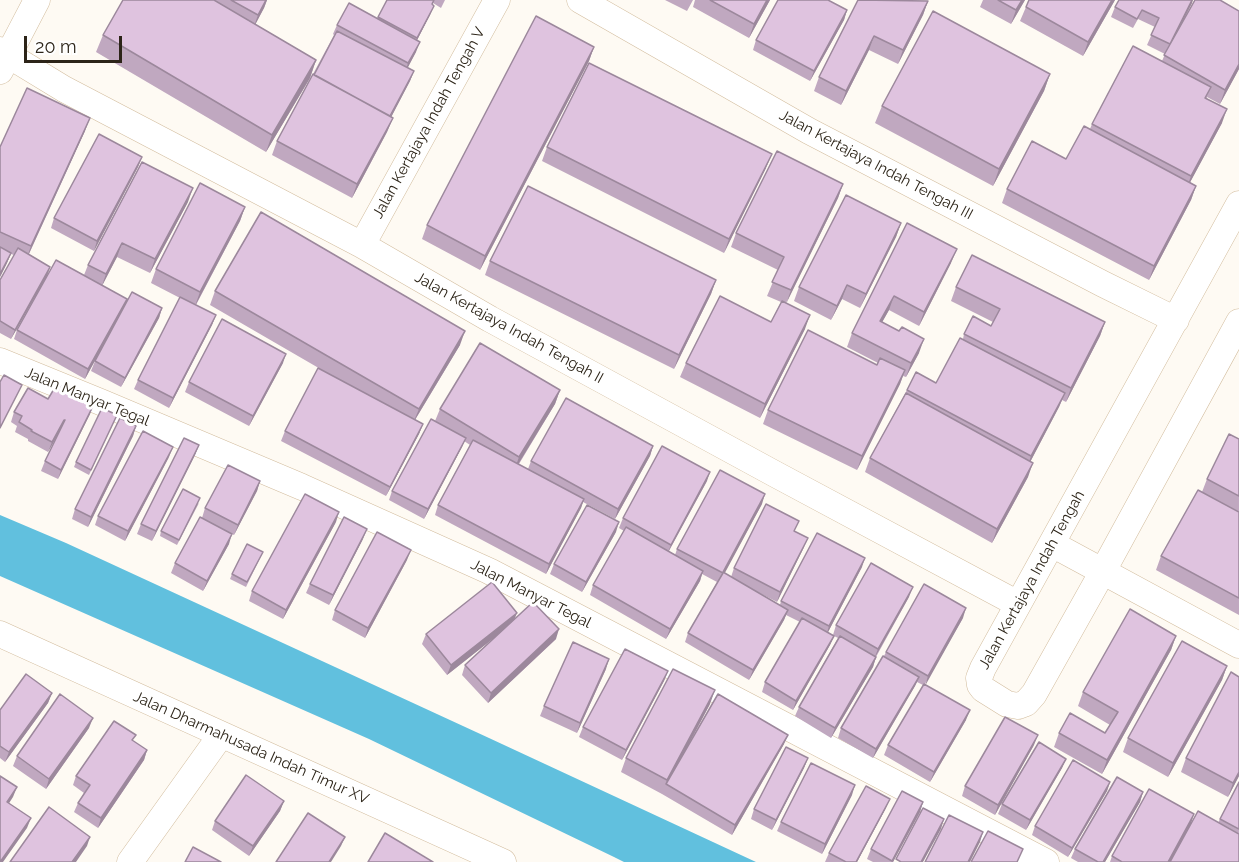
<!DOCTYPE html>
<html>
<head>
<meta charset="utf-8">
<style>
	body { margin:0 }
	#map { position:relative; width:1239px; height:862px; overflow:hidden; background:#fefaf3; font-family:Raleway,sans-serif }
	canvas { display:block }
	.scale { position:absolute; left:24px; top:36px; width:98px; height:27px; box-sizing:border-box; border:3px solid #2c2418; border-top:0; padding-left:8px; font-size:18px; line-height:21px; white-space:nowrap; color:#2c2418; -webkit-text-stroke:4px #fff; paint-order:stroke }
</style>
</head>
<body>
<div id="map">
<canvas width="1239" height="862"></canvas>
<div class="scale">20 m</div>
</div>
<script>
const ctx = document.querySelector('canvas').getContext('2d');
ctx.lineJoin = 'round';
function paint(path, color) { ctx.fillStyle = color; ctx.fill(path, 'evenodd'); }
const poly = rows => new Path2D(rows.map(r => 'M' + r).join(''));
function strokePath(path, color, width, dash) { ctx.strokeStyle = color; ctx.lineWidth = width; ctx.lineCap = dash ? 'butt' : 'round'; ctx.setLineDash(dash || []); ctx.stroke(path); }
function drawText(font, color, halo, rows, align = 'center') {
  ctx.font = font + ' Raleway,sans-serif'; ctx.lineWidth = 6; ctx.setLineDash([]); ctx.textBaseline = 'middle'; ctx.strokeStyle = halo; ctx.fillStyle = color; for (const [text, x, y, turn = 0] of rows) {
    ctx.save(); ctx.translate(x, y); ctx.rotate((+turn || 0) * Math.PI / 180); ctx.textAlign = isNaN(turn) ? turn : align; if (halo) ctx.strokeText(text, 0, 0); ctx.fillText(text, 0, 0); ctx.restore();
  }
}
paint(poly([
	[0,515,66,543,489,738,756,862,624,862,614,857,369,739,0,576]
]), '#61c0de');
const minor = poly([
	[580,0,809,131,1103,284,1176,320],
	[0,50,64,89,362,245,490,319,775,474,1018,604],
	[0,71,37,0],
	[1239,204,983,668,979,678,980,685,983,689,1007,704,1018,706,1026,703,1034,694,1103,571,1239,322],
	[362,245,497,0],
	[0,361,103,403,302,487,489,571,1046,862],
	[1052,544,1239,645],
	[0,634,503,862],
	[130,862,221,735]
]);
strokePath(minor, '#d2bc9d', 27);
strokePath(minor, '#fff', 26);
paint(poly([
	[123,0,267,0,264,8,255,24,316,60,310,78,266,152,96,52,103,35],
	[386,0,445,0,441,8,433,3,430,15,417,40,416,52,407,68,414,71,410,81,391,117,393,118,387,132,352,198,272,155,277,141,334,35,333,34,337,25,377,19,387,1],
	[665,0,693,0,687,11],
	[695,0,770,0,749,38,693,7],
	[858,0,928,1,923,15,898,64,869,50,841,105,814,91,819,77],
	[983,0,1025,0,1011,24,980,7],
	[1115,0,1083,56,1020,21,1026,7],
	[1192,3,1183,21,1239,11,1239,69,1220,104,1207,97,1207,98,1222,123,1190,182,1196,186,1191,200,1149,280,1002,203,1007,189,1066,159,1090,129,1092,124,1162,61,1165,54,1147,45,1155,27,1138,19,1133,28,1111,17,1115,7],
	[847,10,844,20,810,81,753,50,756,40],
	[594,47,589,61,480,270,422,239,427,225],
	[1050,74,1044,91,993,186,875,123,882,106],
	[85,131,29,254,50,267,47,276,84,275,88,265,188,202,150,273,117,257,102,285,127,299,123,309,85,379,14,339,17,330,42,285,11,339,0,333,0,280,14,255,11,254,7,263,0,277,0,147],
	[547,147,766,168,724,253,542,161],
	[142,157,138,167,94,251,51,228,54,218],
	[843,184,838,198,786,303,805,329,760,418,680,377,686,363,771,322,781,302,767,296,778,270,731,247,736,233],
	[245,207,240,221,196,305,216,315,212,325,169,408,134,389,138,380,180,298,151,283,156,269],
	[901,223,896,237,860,308,842,299,831,320,794,301,799,287],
	[907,223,951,263,919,326,889,310,882,322,919,353,906,377,903,376,900,384,857,470,763,424,768,410,877,365,878,363,847,347,852,333],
	[490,261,716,280,711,294,674,369,485,275],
	[956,287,1105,322,1100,336,1066,402,1062,400,1059,407,1030,462,1028,477,992,543,865,472,870,458,907,390,936,383,963,339,964,334,991,326,993,322,951,301],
	[215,291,460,345,415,420,423,424,419,434,386,496,281,441,285,431,329,374,210,305],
	[162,308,159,318,121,387,91,371,95,361],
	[283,363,249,426,185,392,189,382],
	[560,390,555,404,519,464,528,469,531,461,653,446,650,456,615,519,583,502,581,508,546,574,435,515,438,505,470,445,464,441,462,447,424,519,389,500,392,491,435,421,440,409],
	[48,399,90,414,58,479,41,471,45,461,60,431,48,452,28,441,28,439,15,432,17,426,11,422,14,412],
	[115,420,89,475,74,467,76,462],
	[136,426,133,436,88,527,72,519,75,509],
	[1239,439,1239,615,1156,570,1161,556,1202,492,1207,479],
	[199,445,195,455,152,541,137,534,141,524],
	[169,457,125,541,95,525,98,516],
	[260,481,257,491,234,535,205,520,229,544,203,591,171,573,175,563,202,518,205,508],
	[707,481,669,551,675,555,677,549,762,504,724,573,731,577,734,568,795,531,804,547,777,602,746,586,780,605,781,601,862,567,828,632,833,635,836,625,909,597,876,657,873,667,831,738,795,716,799,707,838,638,834,636,830,645,793,710,762,692,765,682,800,622,786,615,784,620,749,680,685,642,688,633,717,582,702,574,700,581,666,639,590,595,593,585,624,531,619,528,623,518],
	[199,503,177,545,160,536,161,531],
	[336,522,283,619,249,601,252,591],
	[616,532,582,592,550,574,554,564],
	[363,539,329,605,306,593,310,584],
	[263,552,246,587,230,579,232,574],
	[407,560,365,638,332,620,335,610],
	[963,618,925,684,966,720,930,782,884,755,888,745,923,685,917,682,915,686,873,758,838,738,841,728,884,656,886,652],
	[514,619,556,639,488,703,462,675,465,665,496,636,447,675,422,644,426,634],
	[1176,636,1171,650,1102,774,1054,747,1059,733,1105,733,1110,725,1078,706,1083,692],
	[1227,666,1222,680,1168,777,1123,752,1128,738],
	[606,669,577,733,540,716,544,706],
	[668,671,664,681,622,760,579,737,583,727],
	[52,693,48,703,5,762,0,758,0,710],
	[710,704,683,755,784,744,732,835,662,794,621,772,626,758],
	[89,728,46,789,13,766,17,756],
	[134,742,147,750,144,760,98,828,74,812,78,803,84,793,73,785,76,776],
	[1034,745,995,815,962,796,965,786],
	[808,758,804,768,772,830,751,819,754,809],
	[1186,758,1239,776,1228,797,1181,772],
	[1066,759,1062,768,1026,830,998,814,1002,804],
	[1110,782,1107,791,1068,857,1032,835,1035,826],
	[1239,782,1239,862,1110,862,1112,856,1191,823,1218,823],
	[1143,792,1140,802,1105,862,1078,862,1071,858,1075,849],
	[852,795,822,854,777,831,781,822],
	[284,801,280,811,249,856,212,830,215,821],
	[923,802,920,812,893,862,873,862,867,859,871,849],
	[886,808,857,862,825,862,829,853]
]), '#c0a8c0');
paint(poly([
	[266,0,267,0,264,8,253,29,258,15],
	[767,0,770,0,749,38,754,24],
	[1022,0,1025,0,1011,24,1016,10],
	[1112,0,1115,0,1083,56,1088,42],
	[1192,0,1193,0,1192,3,1166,54,1170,44],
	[928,1,923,15,898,64,903,50],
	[434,6,430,15,413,48,417,38],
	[847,10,844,20,810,81,814,71],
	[874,36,869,50,841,105,846,91],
	[420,42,416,52,405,73,408,63],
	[594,47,589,61,480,270,485,256],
	[316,60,310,78,266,152,272,135],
	[1239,64,1239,69,1220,104,1225,90],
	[414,71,410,81,385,129,389,119],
	[1050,74,1044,91,993,186,999,169],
	[1227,109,1222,123,1186,190,1191,176],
	[90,118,85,131,26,260,31,246],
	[393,118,387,132,352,198,357,184],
	[772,154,766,168,724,253,729,239],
	[142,157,138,167,94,251,97,241],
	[843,184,838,198,786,304,791,290],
	[1196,186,1191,200,1149,280,1154,266],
	[193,188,188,202,150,273,155,259],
	[245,207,240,221,195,306,200,292],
	[901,223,896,237,860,308,866,294],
	[122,243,117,257,101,288,106,274],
	[957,249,951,263,919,326,924,312],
	[11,253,7,263,0,277,0,274],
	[50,267,47,276,11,339,15,330],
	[716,280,711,294,674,369,679,355],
	[847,285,842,299,831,320,837,306],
	[894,296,889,310,875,335,880,321],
	[127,299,123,309,85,379,88,369],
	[162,308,159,318,121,387,125,378],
	[216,315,212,325,169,408,173,398],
	[810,315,805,329,760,418,765,404],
	[1105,322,1100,336,1066,402,1071,388],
	[465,331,460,345,413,423,419,409],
	[924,339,919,353,906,377,911,363],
	[286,354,283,363,249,426,253,416],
	[905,370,900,384,857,470,862,456],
	[560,390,555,404,514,471,519,457],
	[1065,393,1059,407,1026,470,1031,456],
	[94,404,90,414,58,479,61,470],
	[64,420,61,429,48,452,52,442],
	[423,424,419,434,386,496,390,487],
	[136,426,133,436,88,527,91,517],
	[466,438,462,447,424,519,428,509],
	[199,445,195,455,152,541,156,531],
	[653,446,650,456,615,519,618,509],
	[173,447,169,457,125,541,128,531],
	[1033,463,1028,477,992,543,997,529],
	[710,472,707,481,667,554,671,545],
	[260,481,257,491,234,535,238,525],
	[765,494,762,504,720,582,723,572],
	[584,499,581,508,546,574,549,564],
	[339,512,336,522,283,619,286,610],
	[619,522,616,532,582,592,586,582],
	[367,529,363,539,329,605,333,595],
	[232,534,229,544,203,591,207,581],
	[808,538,804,547,777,602,780,592],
	[411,550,407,560,365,638,368,628],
	[865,558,862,567,826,636,829,626],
	[703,571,700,581,666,639,670,629],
	[913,587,909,597,874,659,878,649],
	[966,608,963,618,925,686,928,676],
	[788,610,784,620,749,680,753,670],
	[517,613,513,623,447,675,451,665],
	[559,629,556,639,488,703,491,693],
	[834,636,830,645,793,710,796,701],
	[1176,636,1171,650,1102,774,1107,760],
	[876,657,873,667,831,738,835,728],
	[609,659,606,669,577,733,580,723],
	[1227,666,1222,680,1168,777,1173,763],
	[668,671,664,681,622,760,626,750],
	[919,677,915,686,873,758,876,749],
	[715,690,710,704,667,785,666,784,667,780],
	[52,693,48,703,5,762,9,752],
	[970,710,966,720,930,782,934,772],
	[93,718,89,728,46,789,49,779],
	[788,735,784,744,732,835,735,825],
	[1038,735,1034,745,995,815,998,805],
	[147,750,144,760,98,828,101,818],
	[808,758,804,768,772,830,776,820],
	[1066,759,1062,768,1026,830,1030,820],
	[1239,772,1239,776,1228,797,1233,783],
	[1110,782,1107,791,1068,857,1072,848],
	[855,785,852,795,822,854,825,844],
	[17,787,13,797,4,811,7,802],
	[1143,792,1140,802,1105,862,1103,862],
	[890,799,886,808,857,862,856,862],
	[284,801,280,811,249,856,253,846],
	[923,802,920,812,893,862,892,862],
	[1194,814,1191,824,1170,862,1168,862],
	[31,818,27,828,3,862,0,862],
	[944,819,941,829,923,862,921,862],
	[983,832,980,842,970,862,968,862],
	[90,837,87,846,76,862,72,862],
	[345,837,341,846,331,862,329,862]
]), '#9c889c');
const building = poly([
	[123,0,214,0,316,60,272,135,103,35,123,0],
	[231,0,266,0,258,15,231,0],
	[387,0,434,0,432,4,434,6,417,38,378,17,387,0],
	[710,0,767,0,754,24,710,0],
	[778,0,828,0,847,10,814,71,756,40,778,0],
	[858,0,928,1,903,50,874,36,846,91,819,77,858,0],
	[998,0,1022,0,1016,10,998,0],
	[1029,0,1112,0,1088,42,1026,7,1029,0],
	[1119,0,1192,0,1170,44,1151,35,1159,18,1142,10,1137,19,1115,7,1119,0],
	[1195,0,1220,0,1239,11,1239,64,1225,90,1164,55,1195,0],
	[349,3,420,42,408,63,337,25,349,3],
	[933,11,1050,74,999,169,882,106,933,11],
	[536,16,594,47,485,256,427,225,536,16],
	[337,31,414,71,390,116,314,75,337,31],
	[1133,46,1211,87,1205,98,1227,109,1191,176,1092,124,1133,46],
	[589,63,772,154,729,239,547,147,589,63],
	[313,74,393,118,357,184,277,141,313,74],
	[27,88,90,118,31,246,0,232,0,147,27,88],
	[1084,126,1196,186,1154,266,1007,189,1032,141,1066,159,1084,126],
	[99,134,142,157,97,241,54,218,99,134],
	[777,151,843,184,791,290,772,282,784,257,736,233,777,151],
	[142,162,193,188,155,259,122,243,106,274,88,265,142,162],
	[200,183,245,207,200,292,156,269,200,183],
	[528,186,716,280,679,355,490,261,528,186],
	[846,195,901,223,866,294,847,285,837,306,799,287,846,195],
	[261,212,465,331,419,409,215,291,261,212],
	[907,223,957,249,924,312,894,296,880,321,899,331,902,327,924,339,911,363,852,333,907,223],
	[0,247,11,253,0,274,0,247],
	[18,248,50,267,15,330,0,321,0,280,18,248],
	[972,255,1105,322,1071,388,964,334,973,316,991,326,1000,309,956,287,972,255],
	[56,260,127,299,88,369,17,330,56,260],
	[132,292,162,308,125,378,95,361,132,292],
	[720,296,771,322,782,301,810,315,765,404,686,363,720,296],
	[180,297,216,315,173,398,138,380,180,297],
	[222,319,286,354,253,416,189,382,222,319],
	[808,330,877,365,880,358,905,370,862,456,768,410,808,330],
	[960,338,1065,393,1031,456,907,390,916,372,936,383,960,338],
	[480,343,560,390,519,457,440,409,480,343],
	[318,368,423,424,390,487,285,431,318,368],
	[4,375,22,385,0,428,0,382,4,375],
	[57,384,94,404,61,470,45,461,65,420,64,420,52,442,31,431,32,430,19,422,22,416,14,412,28,388,48,399,57,384],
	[906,393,1033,463,997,529,870,458,906,393],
	[566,398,653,446,618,509,531,461,566,398],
	[102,408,117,415,91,470,76,462,102,408],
	[120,418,136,426,91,517,75,509,120,418],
	[431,419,466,438,428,509,392,491,431,419],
	[143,431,173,447,128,531,98,516,143,431],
	[1229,434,1239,439,1239,496,1207,479,1229,434],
	[184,438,199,445,156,531,141,524,184,438],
	[473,440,584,499,549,564,438,505,473,440],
	[662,446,710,472,671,545,623,518,662,446],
	[228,465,260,481,238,525,205,508,228,465],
	[720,470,765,494,723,572,788,610,753,670,688,633,723,573,677,549,720,470],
	[183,489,200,498,179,540,161,531,183,489],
	[1198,490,1239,512,1239,598,1161,556,1198,490],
	[305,494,339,512,286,610,252,591,305,494],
	[766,504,799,521,794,531,808,538,780,592,734,568,766,504],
	[587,505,619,522,586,582,554,564,587,505],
	[200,517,232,534,207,581,175,563,200,517],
	[344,517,367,529,333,595,310,584,344,517],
	[626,527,703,571,670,629,593,585,626,527],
	[377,532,411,550,368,628,335,610,377,532],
	[817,533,865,558,829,626,781,601,817,533],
	[247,544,263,552,247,582,232,574,247,544],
	[871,563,913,587,878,649,836,625,871,563],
	[492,582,517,613,451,665,426,634,492,582],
	[924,584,966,608,928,676,886,652,924,584],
	[533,602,559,629,491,693,465,665,533,602],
	[1130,609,1176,636,1107,760,1059,733,1070,713,1105,733,1118,712,1083,692,1130,609],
	[802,618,834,636,796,701,765,682,802,618],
	[840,636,876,657,835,728,799,707,840,636],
	[1182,641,1227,666,1173,763,1128,738,1182,641],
	[573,642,609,659,580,723,544,706,573,642],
	[625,649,668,671,626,750,583,727,625,649],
	[883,656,919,677,876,749,841,728,883,656],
	[673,669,715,690,667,780,626,758,673,669],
	[1231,672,1239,677,1239,772,1233,783,1186,758,1231,672],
	[26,674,52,693,9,752,0,746,0,710,26,674],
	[924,684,970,710,934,772,888,745,924,684],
	[60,694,93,718,49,779,17,756,60,694],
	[718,694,788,735,735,825,666,784,718,694],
	[1005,717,1038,735,998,805,965,786,1005,717],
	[114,721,136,735,132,740,147,750,101,818,78,803,90,785,76,776,114,721],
	[1039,742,1066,759,1030,820,1002,804,1039,742],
	[786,747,808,758,776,820,754,809,786,747],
	[1073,760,1110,782,1072,848,1035,826,1073,760],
	[811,763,855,785,825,844,781,822,811,763],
	[246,775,284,801,253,846,215,821,246,775],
	[0,776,17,787,7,802,31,818,0,862,0,776],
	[1117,777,1143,792,1103,862,1098,862,1075,849,1117,777],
	[1239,782,1239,829,1220,819,1239,782],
	[866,786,890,799,856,862,846,862,829,853,866,786],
	[1149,789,1194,814,1168,862,1122,862,1112,856,1149,789],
	[902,791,923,802,892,861,871,849,902,791],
	[49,807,90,837,72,862,10,862,49,807],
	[923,808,944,819,921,862,901,862,896,859,923,808],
	[1198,811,1239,834,1239,862,1170,862,1198,811],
	[308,813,345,837,329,862,276,862,308,813],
	[949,815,983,832,968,862,925,862,949,815],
	[988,831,1023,849,1017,862,971,862,988,831],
	[385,833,433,862,368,862,385,833],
	[193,847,221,862,185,862,193,847]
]);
paint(building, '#dfc3df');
strokePath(building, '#9c889c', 1.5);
drawText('15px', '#2c2418', '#fff', [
	["Jalan Kertajaya Indah Tengah V",429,123,-61],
	["Jalan Kertajaya Indah Tengah III",876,165,28],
	["Jalan Kertajaya Indah Tengah II",509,328,29],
	["Jalan Manyar Tegal",87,397,22],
	["Jalan Kertajaya Indah Tengah",1032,580,-61],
	["Jalan Manyar Tegal",531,594,27],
	["Jalan Dharmahusada Indah Timur XV",251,748,24]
]);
</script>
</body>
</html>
